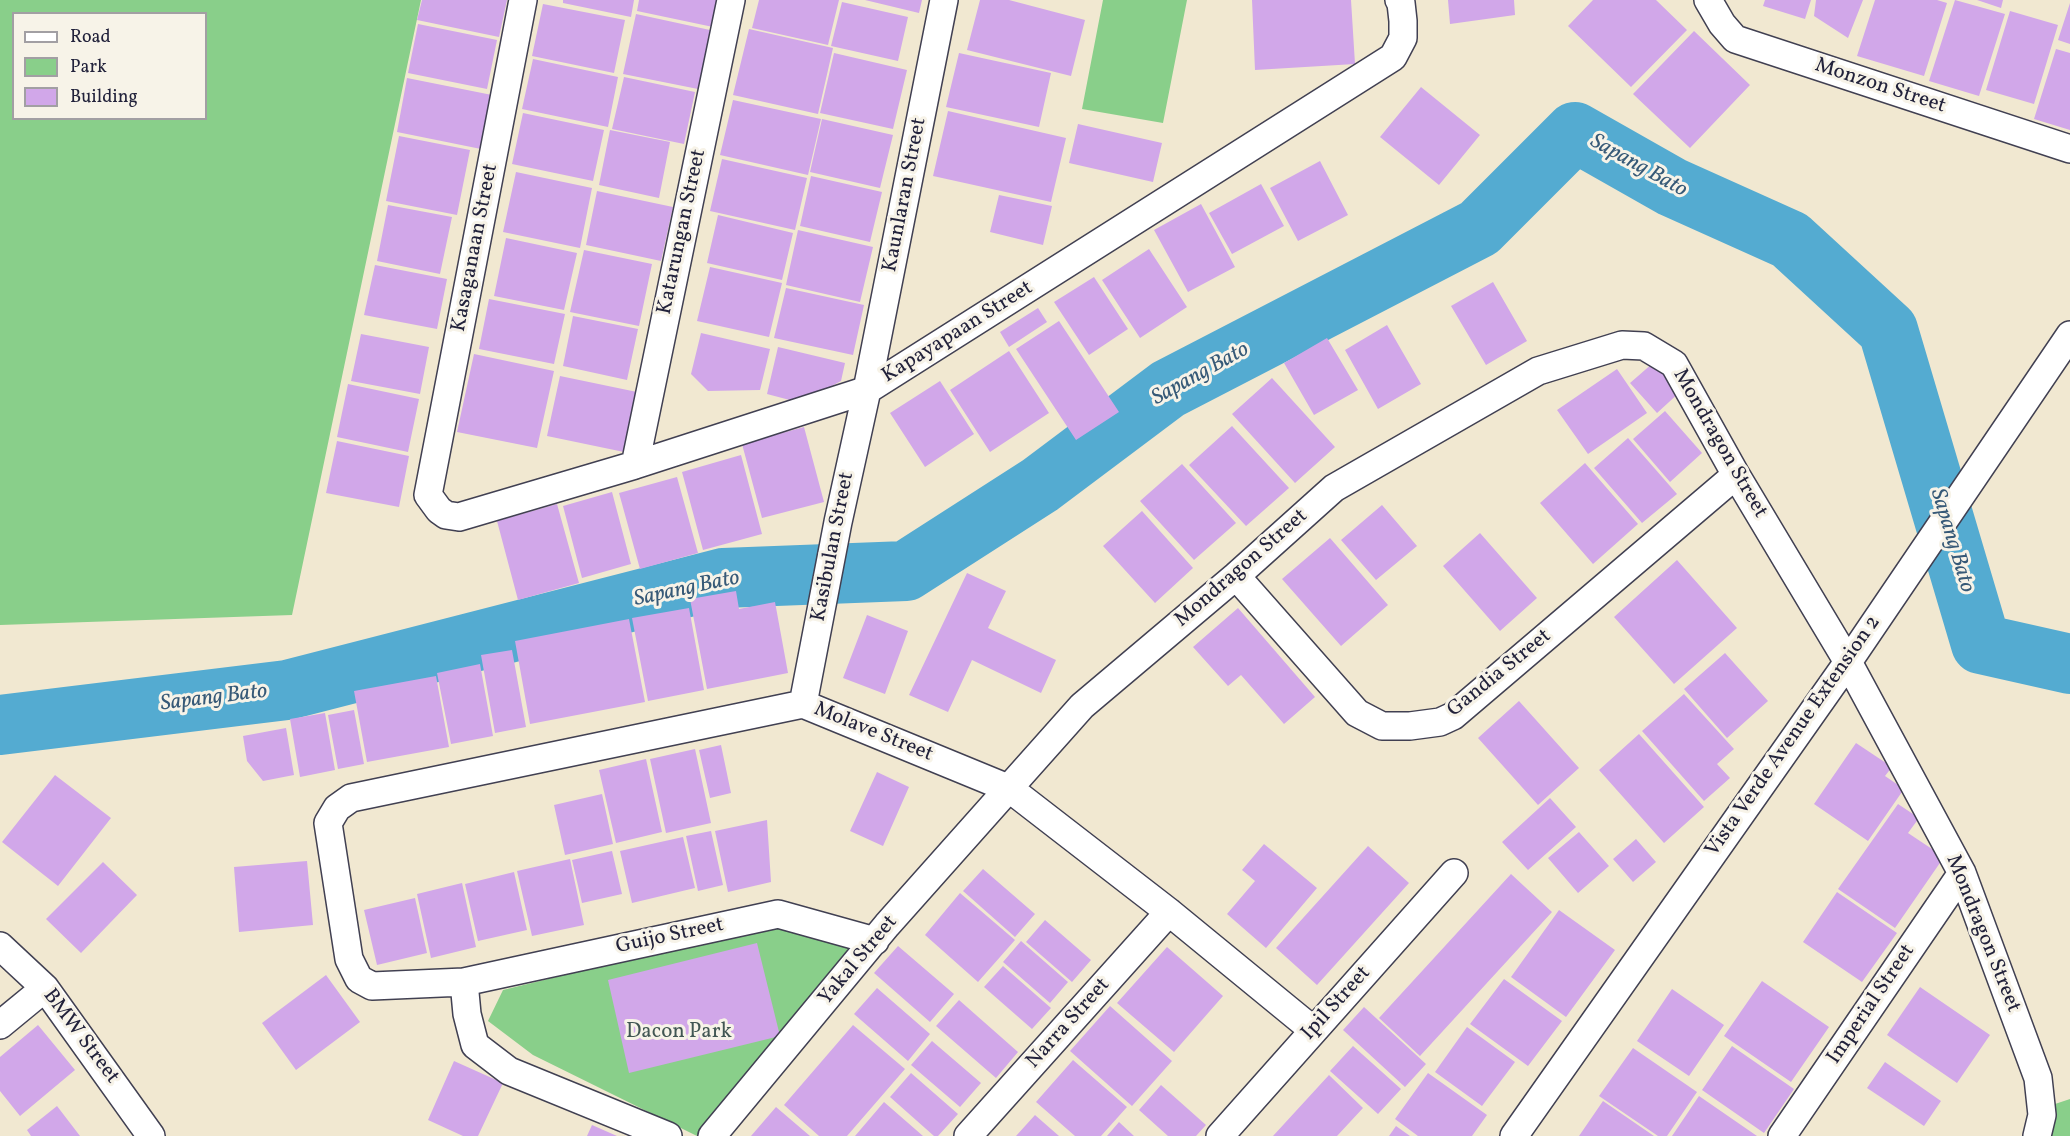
<!DOCTYPE html>
<html>
<head>
<meta charset="utf-8">
<style>
	body { margin:0 }
	#map { position:relative; width:2070px; height:1136px; overflow:hidden; background:#f1e8d1; font-family:Vollkorn,serif }
	canvas { display:block }
	.legend { position:absolute; left:12px; top:12px; width:195px; height:108px; box-sizing:border-box; background:#f7f3e8; border:2px solid #a29fa3; margin:0; padding:8px 10px; list-style:none; font-size:18px; color:#22223b }
	.legend li { display:flex; align-items:center; gap:12px; height:30px }
	.legend b { width:30px; border:2px solid #a29fa3 }
</style>
</head>
<body>
<div id="map">
<canvas width="2070" height="1136"></canvas>
<ul class="legend">
<li><b style="height:8px;background:#fff"></b>Road</li>
<li><b style="height:16px;background:#89cf8a"></b>Park</li>
<li><b style="height:16px;background:#d1a7e9"></b>Building</li>
</ul>
</div>
<script>
const ctx = document.querySelector('canvas').getContext('2d');
ctx.lineJoin = 'round';
function paint(path, color) { ctx.fillStyle = color; ctx.fill(path, 'evenodd'); }
const poly = rows => new Path2D(rows.map(r => 'M' + r).join(''));
function strokePath(path, color, width, dash) { ctx.strokeStyle = color; ctx.lineWidth = width; ctx.lineCap = dash ? 'butt' : 'round'; ctx.setLineDash(dash || []); ctx.stroke(path); }
function drawText(font, color, halo, rows, align = 'center') {
  ctx.font = font + ' Vollkorn,serif'; ctx.lineWidth = 6; ctx.setLineDash([]); ctx.textBaseline = 'middle'; ctx.strokeStyle = halo; ctx.fillStyle = color; for (const [text, x, y, turn = 0] of rows) {
    ctx.save(); ctx.translate(x, y); ctx.rotate((+turn || 0) * Math.PI / 180); ctx.textAlign = isNaN(turn) ? turn : align; if (halo) ctx.strokeText(text, 0, 0); ctx.fillText(text, 0, 0); ctx.restore();
  }
}
paint(poly([
	[0,0,421,0,292,615,0,625],
	[14,14,206,14,206,118,14,118],
	[1103,0,1187,0,1163,123,1082,109],
	[765,929,788,929,855,947,704,1136,697,1136,533,1055,488,1021,503,990,683,946],
	[2070,1099,2070,1136,2050,1136,2052,1105]
]), '#89cf8a');
strokePath(poly([
	[0,725,287,690,723,578,906,571,1040,485,1168,389,1479,228,1575,132,1672,187,1790,240,1888,330,1981,644,2070,664]
]), '#54abd1', 60);
paint(poly([
	[422,0,507,0,499,37,417,20],
	[563,0,634,0,631,17,563,3],
	[639,0,718,0,713,27,637,11],
	[759,0,839,0,828,45,752,28],
	[865,0,922,0,919,13],
	[980,0,1009,0,1085,20,1071,76,967,50],
	[1252,0,1351,0,1355,64,1255,70],
	[1448,0,1514,0,1515,15,1450,24],
	[1593,0,1656,0,1687,30,1631,87,1568,26],
	[1765,0,1811,0,1805,19,1763,6],
	[1816,0,1863,0,1848,38,1814,16],
	[1875,0,1937,0,1947,3,1924,76,1857,56],
	[1955,0,2005,14,1979,96,1929,81],
	[1977,0,2003,0,2001,8],
	[842,2,908,17,898,61,831,46],
	[2070,3,2070,44,2058,40],
	[543,4,625,20,614,73,532,56],
	[2010,11,2058,25,2034,104,1986,90],
	[636,14,710,30,698,89,623,74],
	[418,24,497,40,487,89,408,73],
	[749,29,833,48,818,114,733,95],
	[1694,31,1750,85,1690,148,1633,94],
	[2056,49,2070,53,2070,130,2034,119],
	[834,53,907,70,893,129,820,113],
	[959,53,1051,73,1039,127,946,107],
	[533,59,618,77,608,127,522,109],
	[624,77,695,92,684,144,612,129],
	[407,78,492,95,481,149,397,132],
	[1421,87,1480,135,1439,185,1380,137],
	[733,100,821,119,808,175,720,155],
	[948,111,1066,138,1051,202,933,176],
	[523,113,604,130,593,181,512,164],
	[822,119,893,135,880,188,810,172],
	[1078,124,1162,143,1153,182,1069,163],
	[610,130,670,142,659,198,599,185],
	[399,136,470,150,457,215,386,201],
	[722,159,807,178,795,230,710,211],
	[1320,161,1348,215,1298,241,1270,188],
	[516,172,592,188,580,248,503,232],
	[811,176,882,192,870,242,800,226],
	[1261,184,1284,226,1232,254,1209,213],
	[597,191,673,207,661,261,586,245],
	[999,195,1052,206,1043,245,990,232],
	[1201,204,1235,267,1188,292,1154,230],
	[388,205,452,217,440,274,377,261],
	[718,215,793,233,782,280,707,263],
	[798,230,873,247,860,302,786,285],
	[506,238,577,253,564,310,494,296],
	[1149,249,1187,307,1140,338,1102,280],
	[584,250,652,264,639,326,570,312],
	[375,265,447,279,437,329,364,315],
	[710,267,782,283,769,337,697,321],
	[1094,277,1128,329,1089,355,1054,302],
	[1493,282,1527,341,1486,365,1451,306],
	[786,288,864,305,853,355,774,338],
	[489,299,565,314,554,364,479,349],
	[1038,308,1047,322,1009,347,1000,332],
	[573,316,638,329,627,380,563,366],
	[1059,321,1119,412,1076,440,1016,349],
	[1387,325,1421,384,1378,409,1345,350],
	[701,333,770,349,760,390,708,391,691,374],
	[361,334,429,347,420,394,351,381],
	[1327,338,1358,390,1314,415,1284,363],
	[778,347,845,363,841,381,801,403,767,394],
	[1009,351,1049,413,990,452,950,390],
	[474,354,554,371,537,448,457,432],
	[1653,363,1680,392,1657,413,1630,383],
	[1617,369,1647,413,1588,454,1557,410],
	[560,376,637,392,624,452,547,436],
	[1272,378,1335,447,1295,483,1232,414],
	[940,381,974,434,925,467,890,413],
	[348,384,419,399,408,452,337,437],
	[1665,411,1702,453,1670,482,1633,439],
	[1232,426,1289,488,1246,526,1189,465],
	[804,427,824,502,762,518,742,444],
	[1628,438,1677,494,1642,523,1594,468],
	[337,441,409,456,399,507,326,493],
	[741,455,762,534,703,550,682,472],
	[1585,463,1638,524,1593,564,1540,503],
	[1182,464,1236,523,1194,560,1140,501],
	[677,477,698,553,640,569,619,493],
	[612,492,631,564,582,578,563,506],
	[557,504,579,583,518,600,497,521],
	[1382,505,1417,546,1376,580,1341,540],
	[1142,511,1193,568,1155,603,1103,546],
	[1480,533,1537,598,1500,631,1443,566],
	[1330,538,1388,605,1341,646,1282,579],
	[1677,560,1737,628,1674,684,1614,617],
	[967,573,1006,591,988,628,1056,660,1041,693,972,660,948,712,909,695],
	[736,591,739,609,775,602,788,673,707,689,690,599],
	[689,608,704,690,648,701,632,618],
	[1238,608,1315,697,1284,724,1241,675,1228,686,1193,647],
	[867,615,908,631,885,694,843,678],
	[629,619,645,702,530,724,515,641],
	[512,650,526,727,495,733,481,655],
	[1725,653,1768,701,1727,738,1684,689],
	[480,664,493,736,451,744,437,673],
	[436,676,449,747,367,762,354,691],
	[1684,694,1734,749,1717,764,1730,778,1704,801,1642,731],
	[1519,701,1579,768,1538,805,1478,738],
	[354,710,364,764,338,769,328,715],
	[325,713,335,770,300,777,290,719],
	[286,728,294,775,263,781,247,761,243,736],
	[1639,734,1704,807,1664,843,1599,770],
	[1856,743,1892,767,1885,776,1904,789,1868,841,1814,804],
	[721,745,731,793,710,798,699,750],
	[695,749,711,823,666,833,650,759],
	[646,759,662,832,616,843,599,770],
	[877,772,909,787,883,846,850,831],
	[55,775,111,818,58,886,2,842],
	[602,794,613,844,565,855,554,805],
	[1550,798,1576,827,1528,870,1502,842],
	[1898,804,1919,818,1908,833,1944,857,1895,928,1838,889],
	[767,820,771,882,728,892,715,831],
	[711,831,723,885,698,891,686,836],
	[1579,832,1609,866,1578,893,1548,858],
	[683,837,695,888,632,903,620,851],
	[1636,839,1656,862,1633,882,1613,859],
	[1264,844,1317,888,1266,948,1227,914,1255,881,1242,870],
	[1368,846,1409,883,1317,985,1276,948],
	[612,851,622,894,582,903,572,860],
	[570,859,584,925,532,936,517,871],
	[307,861,313,925,239,932,234,867],
	[103,862,137,895,81,953,46,919],
	[983,869,1035,914,1015,937,963,891],
	[514,872,527,930,478,941,465,884],
	[1511,874,1552,912,1420,1056,1379,1018],
	[462,883,476,947,431,958,417,894],
	[1837,892,1897,933,1862,982,1803,942],
	[960,893,1015,940,978,982,925,935],
	[415,898,427,953,377,965,364,910],
	[1559,910,1615,950,1566,1017,1511,977],
	[1045,920,1091,960,1072,982,1026,942],
	[1021,941,1068,982,1050,1003,1003,962],
	[757,943,780,1036,629,1073,608,980],
	[898,946,954,994,930,1022,874,973],
	[1167,947,1223,996,1174,1052,1117,1003],
	[1003,966,1051,1008,1032,1029,984,987],
	[326,975,360,1022,296,1070,262,1023],
	[1504,979,1562,1021,1528,1066,1470,1024],
	[1762,981,1829,1027,1791,1082,1724,1036],
	[1920,987,1990,1035,1957,1083,1887,1035],
	[877,988,930,1034,908,1061,854,1014],
	[1672,989,1724,1025,1689,1076,1637,1041],
	[959,1000,1018,1052,996,1078,936,1026],
	[1110,1006,1172,1061,1132,1106,1070,1051],
	[1364,1007,1426,1064,1405,1087,1343,1030],
	[38,1025,75,1070,20,1116,0,1091,0,1057],
	[853,1025,905,1069,847,1136,819,1136,784,1105],
	[1467,1027,1515,1062,1482,1106,1435,1072],
	[932,1041,981,1083,960,1107,911,1065],
	[1353,1046,1401,1089,1378,1114,1330,1071],
	[1732,1046,1794,1089,1764,1133,1702,1090],
	[1633,1048,1697,1092,1667,1136,1658,1136,1599,1096],
	[1073,1060,1127,1107,1101,1136,1075,1136,1036,1102],
	[454,1061,503,1083,478,1136,463,1136,428,1120],
	[1885,1062,1941,1101,1924,1126,1867,1088],
	[911,1073,958,1114,938,1136,934,1136,890,1097],
	[1428,1073,1487,1115,1472,1136,1418,1136,1395,1119],
	[1329,1075,1363,1108,1337,1136,1273,1136],
	[1161,1085,1206,1125,1196,1136,1168,1136,1139,1110],
	[1699,1096,1757,1136,1672,1136],
	[1603,1101,1654,1136,1579,1136],
	[884,1102,923,1136,855,1136],
	[57,1106,80,1136,31,1136,27,1130],
	[776,1107,810,1136,751,1136],
	[1035,1115,1059,1136,1016,1136],
	[1119,1122,1134,1136,1107,1136],
	[592,1125,617,1136,587,1136],
	[1396,1126,1410,1136,1389,1136]
]), '#d1a7e9');
const minor = poly([
	[523,0,428,495,439,510,446,515,459,517,635,465,867,390,1393,57,1403,38,1403,21,1401,3,1399,0],
	[1708,0,1722,24,1735,39,2070,149],
	[635,465,731,0],
	[1236,576,1357,713,1382,726,1410,726,1440,722,1453,716,1736,475],
	[803,704,838,522,867,390,944,0],
	[875,941,778,914,464,982,372,986,359,979,349,959,328,823,337,808,351,798,803,704,1010,789,1169,912,1313,1030],
	[0,946,45,988,151,1136],
	[464,982,467,1014,475,1045,509,1071,668,1136],
	[0,1025,45,988],
	[712,1136,887,925,1082,706,1236,576,1334,488,1538,371,1622,345,1644,346,1674,364,1736,475,1848,662,1962,873,2038,1078,2042,1115,2037,1136],
	[968,1136,1169,912],
	[1220,1136,1454,873],
	[1514,1136,1848,662,2070,335],
	[1782,1136,1962,873]
]);
strokePath(minor, '#414052', 30);
strokePath(minor, '#fff', 27);
drawText('21px', '#22223b', '#f7f3e8', [
	["Monzon Street",1880,87,18],
	["Kaunlaran Street",906,195,-79],
	["Katarungan Street",683,232,-78],
	["Kasaganaan Street",476,248,-79],
	["Kapayapaan Street",958,333,-32],
	["Mondragon Street",1719,444,60],
	["Kasibulan Street",834,547,-79],
	["Mondragon Street",1242,569,-41],
	["Gandia Street",1500,674,-39],
	["Molave Street",873,733,22],
	["Vista Verde Avenue Extension 2",1794,737,-55],
	["Mondragon Street",1982,934,68],
	["Guijo Street",670,937,-12],
	["Yakal Street",859,961,-50],
	["Ipil Street",1337,1004,-48],
	["Imperial Street",1872,1005,-56],
	["Narra Street",1069,1024,-48],
	["BMW Street",80,1037,53]
]);
drawText('21px', '#415653', '#f7f3e8', [
	["Dacon Park",679,1033]
]);
drawText('italic 22px', '#365977', '#f7f3e8', [
	["Sapang Bato",1638,167,29],
	["Sapang Bato",1201,375,-29],
	["Sapang Bato",1951,541,73],
	["Sapang Bato",687,590,-12],
	["Sapang Bato",214,699,-7]
]);
</script>
</body>
</html>
